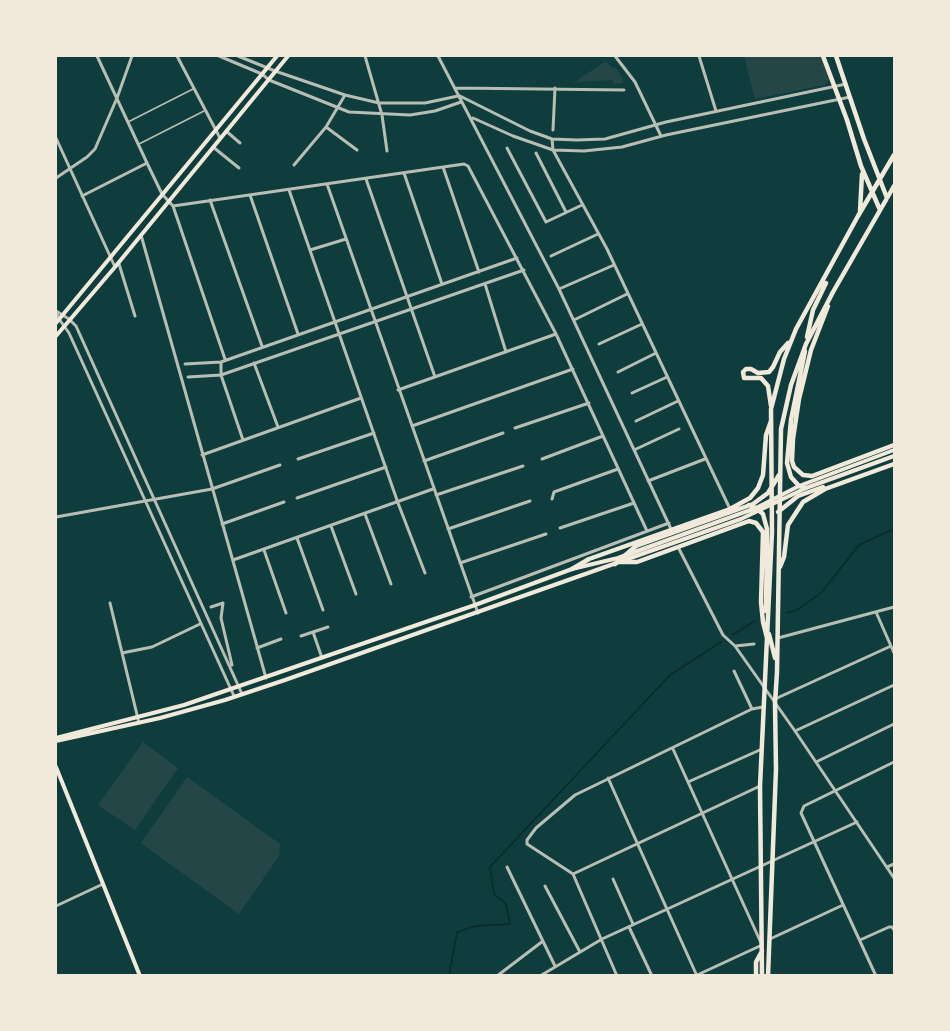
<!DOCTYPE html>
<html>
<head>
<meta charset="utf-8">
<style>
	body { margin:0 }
	#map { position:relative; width:950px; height:1031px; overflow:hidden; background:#0f3d3e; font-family:"Space Grotesk",sans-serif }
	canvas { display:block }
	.frame { position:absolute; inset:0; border:57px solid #f1e9da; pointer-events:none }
</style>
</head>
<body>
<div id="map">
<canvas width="950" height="1031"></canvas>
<div class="frame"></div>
</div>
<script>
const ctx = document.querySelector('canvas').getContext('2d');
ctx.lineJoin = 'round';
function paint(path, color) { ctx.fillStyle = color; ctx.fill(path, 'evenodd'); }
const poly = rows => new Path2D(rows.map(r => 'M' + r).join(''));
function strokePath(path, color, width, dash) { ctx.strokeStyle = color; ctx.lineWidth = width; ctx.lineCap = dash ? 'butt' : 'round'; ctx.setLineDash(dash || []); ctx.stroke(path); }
paint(poly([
	[744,56,821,56,829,80,825,85,755,99],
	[606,61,611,67,616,68,623,79,623,83,614,84,612,80,578,82,579,79],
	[143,742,178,768,135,830,98,805],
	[187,777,280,844,279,856,239,914,141,843]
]), '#244646');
strokePath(poly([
	[786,613,797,610,821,593,859,545,894,529],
	[732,635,755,621],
	[449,976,457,932,476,926,510,924,506,904,494,894,490,867,670,675,721,642]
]), '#0a2a2b', 1.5);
strokePath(poly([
	[128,122,193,89],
	[139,144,204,111]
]), '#b8beb3', 1.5);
strokePath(poly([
	[97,56,147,163,162,194,173,206,464,164,468,166,556,334,647,531],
	[177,56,220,138],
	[219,56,262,74,269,80,349,112,410,115,435,111,461,102],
	[238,56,275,71,345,95,379,103,425,103,458,96],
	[365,56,382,115,387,151],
	[438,56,559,289,671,529],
	[615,56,635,82,661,136],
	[699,56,716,111],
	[455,88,624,90],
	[460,96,530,131,552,139,577,140,605,139,666,122,846,84],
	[473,118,513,136,553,150,584,151,622,147,666,135,850,97],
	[326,127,357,150],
	[553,130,555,88],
	[226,131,240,143],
	[56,138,115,267],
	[552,139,553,150,607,249,730,509],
	[213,147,239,168],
	[507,148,546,222,582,205],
	[536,153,566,212],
	[294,165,326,127,345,95],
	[443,167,479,272],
	[404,173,442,284],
	[56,178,87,157,95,149,117,98,132,56],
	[366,179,435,377],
	[327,184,478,613],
	[289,190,398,503,425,573],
	[250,195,298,334],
	[82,196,147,163],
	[210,200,262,346],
	[173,206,225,359],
	[141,235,266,678],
	[310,250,346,239],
	[551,256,598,234],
	[119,264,135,316],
	[485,284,506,352],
	[559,289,614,265],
	[56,311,69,319,76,326,242,694],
	[56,312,59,319,69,333,234,696],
	[574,320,627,294],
	[599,344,642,324],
	[221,362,221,375,243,440],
	[254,363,278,427],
	[185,364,221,362,517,258],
	[618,372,656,353],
	[188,377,221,375,524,270],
	[398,390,556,334],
	[632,393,667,377],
	[636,421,678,401],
	[412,426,573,369],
	[515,428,589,403],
	[634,450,679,429],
	[202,455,361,398],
	[298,459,374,433],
	[542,459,603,436],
	[424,461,503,433],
	[648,481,705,459],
	[436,495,523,466],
	[297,498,386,467],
	[552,499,554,492,618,469],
	[365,514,391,584],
	[56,517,212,489,280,465],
	[222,524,284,502],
	[331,526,356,594],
	[560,528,634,503],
	[448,529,530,501],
	[297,538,323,610],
	[678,547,723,635,735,646,795,731,894,878],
	[264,550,286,613],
	[233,560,433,489],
	[460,563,546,534],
	[471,597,669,523],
	[110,603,139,723],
	[211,607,223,603,221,618,232,665],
	[876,612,894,653],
	[313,632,322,658],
	[301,636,328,627],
	[778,638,894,607],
	[735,646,754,644],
	[257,648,281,639],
	[122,653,152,647,200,624],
	[734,671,752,709],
	[775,699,891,646],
	[795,731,894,685],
	[673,749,762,945,695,976],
	[816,762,894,724],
	[608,778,697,976],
	[688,782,762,749],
	[507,867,555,966],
	[887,867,894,864],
	[573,874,760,786],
	[613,879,633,924],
	[545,886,580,952],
	[56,906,103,884],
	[629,927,652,976],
	[770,939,843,905],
	[860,940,889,927,892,927,894,930],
	[497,976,543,941],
	[540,976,602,939,857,822],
	[617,976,573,874,527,844,527,840,536,828,575,795,752,709,763,707],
	[876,976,801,813,804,806,894,762]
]), '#b8beb3', 3);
strokePath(poly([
	[56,323,277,56],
	[56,336,115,267,288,56],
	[56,738,184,705,475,605,572,569,618,558,756,508,799,486,894,450],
	[56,741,160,718,225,700,285,680,741,519,806,488,894,456],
	[56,767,140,976]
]), '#f1e9da', 4);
strokePath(poly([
	[823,56,847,120,861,166,880,210],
	[836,56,864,139,887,198],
	[860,211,862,174],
	[828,306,811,350,799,399,793,439,792,461,794,467,803,475,812,476,894,445],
	[807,337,813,310,826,283],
	[805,351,791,420,787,463,791,477,799,486,806,488],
	[771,406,768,386,761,378,744,378,743,372,746,369,751,369,758,373,769,372,773,367,780,352,788,343],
	[749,505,756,508,763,514,767,529,766,611],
	[778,512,798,496,823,487],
	[620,562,637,562,749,521,756,523,763,532,761,602,763,622,767,638],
	[615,564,636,546,753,504,768,493,779,475],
	[780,567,784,557,788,525,803,502,825,489,894,464],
	[572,569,589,559,730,509,750,498,758,488,763,475,766,435,771,421],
	[769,634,775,658],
	[756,976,756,962,762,951],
	[762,976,760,786,772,532,771,409,784,359,796,329,858,216,894,155],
	[768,976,776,769,775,703,777,672,781,429,791,385,806,344,833,292,894,186]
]), '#f1e9da', 4.5);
</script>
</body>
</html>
